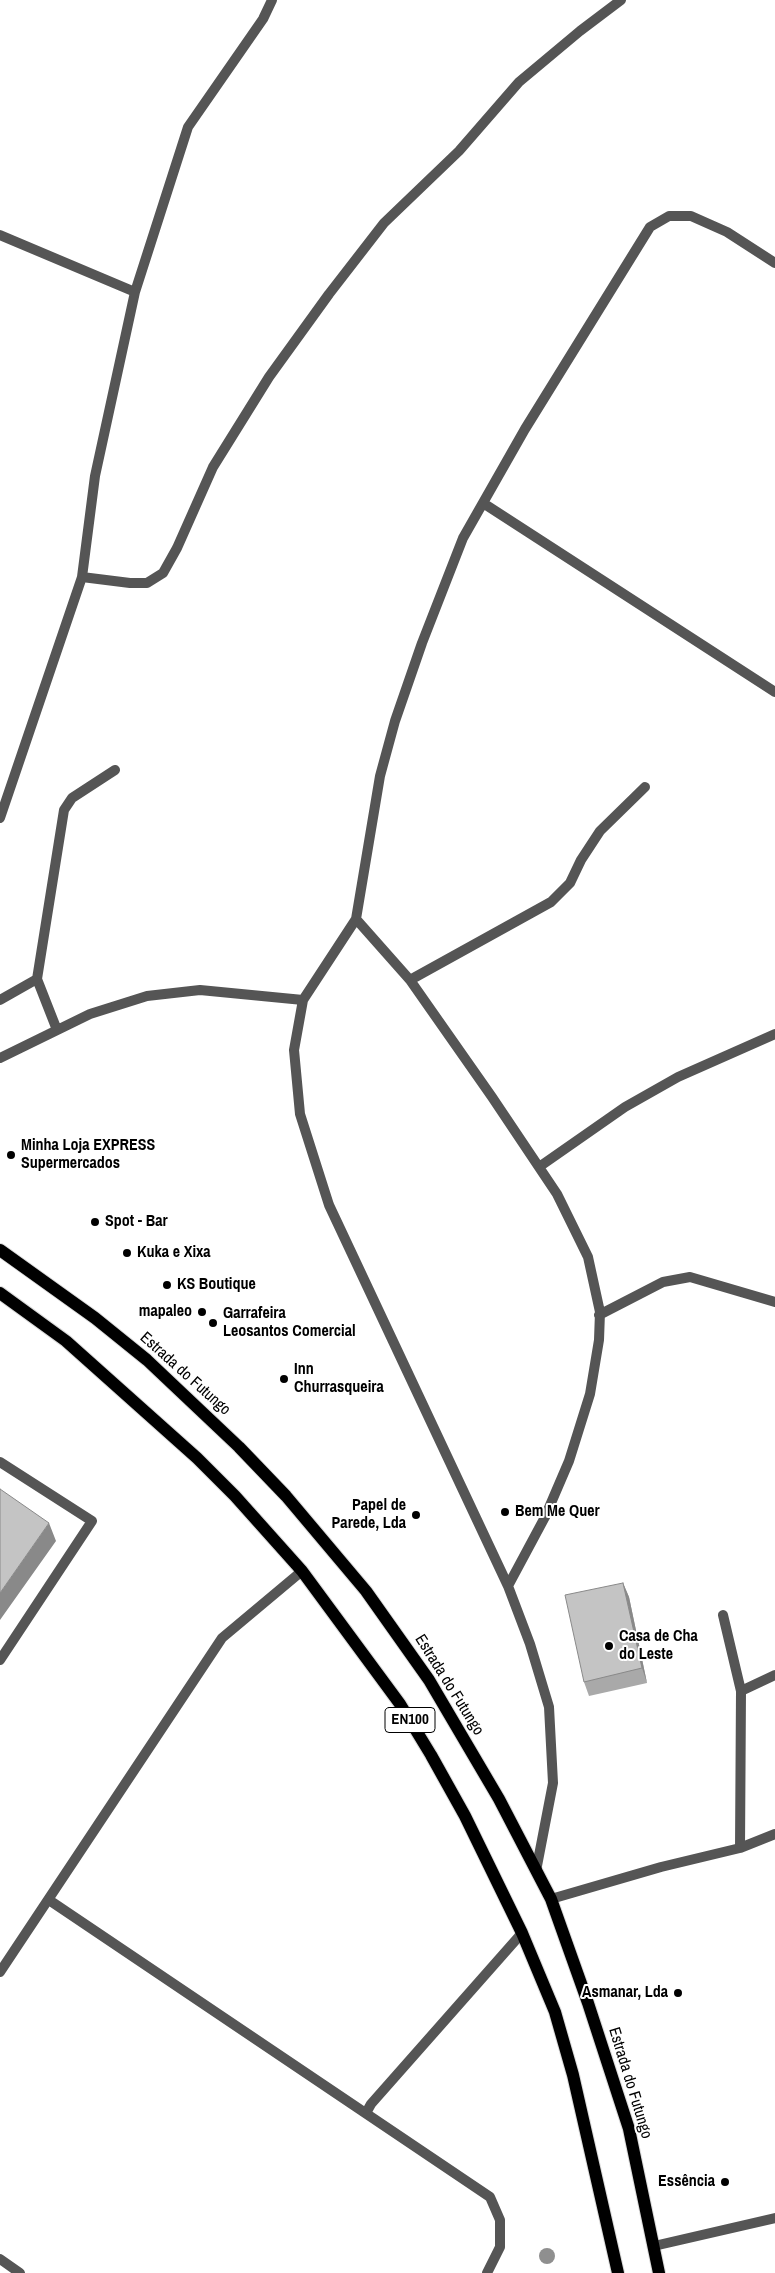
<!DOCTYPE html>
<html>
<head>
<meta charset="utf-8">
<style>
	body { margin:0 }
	canvas { display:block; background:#fff }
</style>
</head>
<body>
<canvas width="775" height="2273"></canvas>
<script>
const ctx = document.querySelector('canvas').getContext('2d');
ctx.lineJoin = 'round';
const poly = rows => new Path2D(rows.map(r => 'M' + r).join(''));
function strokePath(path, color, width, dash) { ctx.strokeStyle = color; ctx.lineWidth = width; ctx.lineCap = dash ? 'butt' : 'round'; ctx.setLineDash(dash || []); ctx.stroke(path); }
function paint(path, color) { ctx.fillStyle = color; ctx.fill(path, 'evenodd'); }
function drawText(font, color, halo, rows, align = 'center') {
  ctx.font = font + ' "Archivo Narrow",sans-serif'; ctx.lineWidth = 4; ctx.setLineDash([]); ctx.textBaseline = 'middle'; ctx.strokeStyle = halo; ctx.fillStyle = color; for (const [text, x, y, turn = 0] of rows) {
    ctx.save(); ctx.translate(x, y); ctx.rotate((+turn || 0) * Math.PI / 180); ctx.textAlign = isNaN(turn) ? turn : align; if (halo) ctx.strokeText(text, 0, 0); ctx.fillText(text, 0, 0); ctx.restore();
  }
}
const primary = poly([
	[0,1250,95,1318,147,1360,239,1447,286,1496,366,1591,429,1680,499,1799,551,1899,588,2003,629,2129,659,2273],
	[0,1293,66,1341,197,1458,235,1496,302,1571,400,1704,431,1755,465,1816,522,1933,555,2012,573,2075,618,2273]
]);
strokePath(primary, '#dbdbdb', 14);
strokePath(poly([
	[0,235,135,292],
	[82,577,130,583,147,583,163,573,177,548,213,467,269,377,329,294,384,223,459,151,519,82,580,31,621,0],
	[0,818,82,577,95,476,135,292,188,127,263,19,272,0],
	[0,1462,92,1521,0,1660],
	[49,1900,490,2197,500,2220,500,2247,487,2273],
	[0,1972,222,1638,302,1571],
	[366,2113,371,2104,522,1933],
	[0,2259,20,2273]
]), '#555', 10);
strokePath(poly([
	[483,503,775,692],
	[356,919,410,980,492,1097,557,1194,588,1257,600,1312,599,1340,590,1394,569,1461,545,1517,508,1586],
	[410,980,551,902,570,883,581,860,600,831,645,787],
	[0,1000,37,979],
	[57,1030,37,979,64,810,72,798,115,770],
	[0,1058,90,1014,147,996,200,990,303,1000],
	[539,1167,625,1107,678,1077,775,1034],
	[599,1315,663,1282,690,1277,775,1302],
	[723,1615,741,1691,740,1848],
	[741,1691,775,1675],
	[536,1871,553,1783,549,1707,530,1644,508,1586,329,1205,300,1114,294,1050,303,1000,356,919,380,776,395,721,422,643,463,538,525,429,650,227,669,216,691,216,727,232,775,263],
	[551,1899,661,1867,740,1848,775,1834],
	[654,2246,775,2218]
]), '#555', 10);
strokePath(primary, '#000', 12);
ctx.fillStyle = '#8f8f8f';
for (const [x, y] of [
	[547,2256]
]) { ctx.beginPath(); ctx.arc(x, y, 8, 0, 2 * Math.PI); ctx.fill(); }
paint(poly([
	[623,1583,629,1597,647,1683,589,1696,584,1682]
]), '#a9a9a9');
paint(poly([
	[49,1523,56,1541,0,1620,0,1593],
	[623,1583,629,1597,647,1683,642,1668]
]), '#898989');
const building = poly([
	[0,1489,49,1523,0,1593,0,1489],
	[623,1583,642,1668,584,1682,565,1595,623,1583]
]);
paint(building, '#c4c4c4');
strokePath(building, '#898989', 1);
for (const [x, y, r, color] of [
	[11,1155,5,"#000"],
	[95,1222,5,"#000"],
	[127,1253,5,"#000"],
	[167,1285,5,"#000"],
	[202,1312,5,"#000"],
	[213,1323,5,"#000"],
	[284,1379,5,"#000"],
	[505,1512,5,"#000"],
	[416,1515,5,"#000"],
	[609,1646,5,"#000"],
	[678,1993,5,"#000"],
	[725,2182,5,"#000"]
]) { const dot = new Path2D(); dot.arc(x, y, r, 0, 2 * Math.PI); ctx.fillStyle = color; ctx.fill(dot); strokePath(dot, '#fff', 2); }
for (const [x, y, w] of [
	[410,1720,50]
]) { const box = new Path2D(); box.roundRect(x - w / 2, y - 12.5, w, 25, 4); ctx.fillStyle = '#fff'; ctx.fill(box); strokePath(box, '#000', 1); }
drawText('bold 15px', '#000', null, [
	["EN100",410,1720]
]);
drawText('bold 16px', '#000', '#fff', [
	["Minha Loja EXPRESS",21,1146],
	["Supermercados",21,1164],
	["Spot - Bar",105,1222],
	["Kuka e Xixa",137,1253],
	["KS Boutique",177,1285],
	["mapaleo",192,1312,"right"],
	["Garrafeira",223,1314],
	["Leosantos Comercial",223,1332],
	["Inn",294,1370],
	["Churrasqueira",294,1388],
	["Papel de",406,1506,"right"],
	["Parede, Lda",406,1524,"right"],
	["Bem Me Quer",515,1512],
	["Casa de Cha",619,1637],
	["do Leste",619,1655],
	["Asmanar, Lda",668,1993,"right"],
	["Essência",715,2182,"right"]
], 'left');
drawText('16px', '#000', '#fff', [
	["Estrada do Futungo",185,1374,42],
	["Estrada do Futungo",449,1685,58],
	["Estrada do Futungo",630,2083,73]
]);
</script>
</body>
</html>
